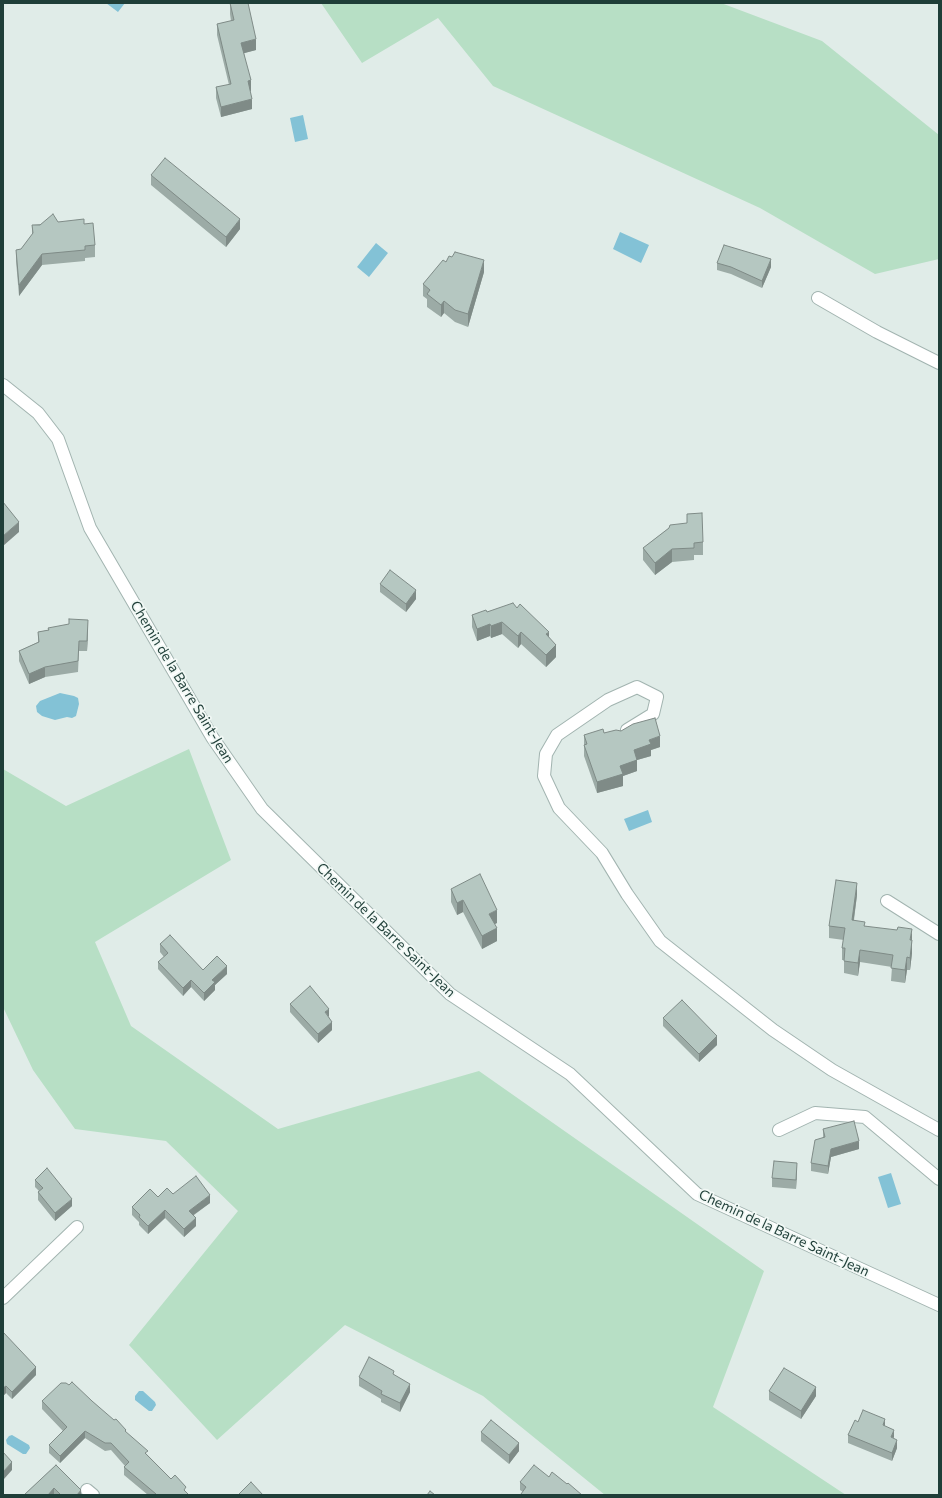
<!DOCTYPE html>
<html>
<head>
<meta charset="utf-8">
<style>
	body { margin:0 }
	#map { position:relative; width:942px; height:1498px; overflow:hidden; background:#e0ece8; font-family:Commissioner,sans-serif }
	canvas { display:block }
	.frame { position:absolute; inset:0; border:4px solid #1f3e38; pointer-events:none }
</style>
</head>
<body>
<div id="map">
<canvas width="942" height="1498"></canvas>
<div class="frame"></div>
</div>
<script>
const ctx = document.querySelector('canvas').getContext('2d');
ctx.lineJoin = 'round';
function paint(path, color) { ctx.fillStyle = color; ctx.fill(path, 'evenodd'); }
const poly = rows => new Path2D(rows.map(r => 'M' + r).join(''));
function strokePath(path, color, width, dash) { ctx.strokeStyle = color; ctx.lineWidth = width; ctx.lineCap = dash ? 'butt' : 'round'; ctx.setLineDash(dash || []); ctx.stroke(path); }
function drawText(font, color, halo, rows, align = 'center') {
  ctx.font = font + ' Commissioner,sans-serif'; ctx.lineWidth = 3.5; ctx.setLineDash([]); ctx.textBaseline = 'middle'; ctx.strokeStyle = halo; ctx.fillStyle = color; for (const [text, x, y, turn = 0] of rows) {
    ctx.save(); ctx.translate(x, y); ctx.rotate((+turn || 0) * Math.PI / 180); ctx.textAlign = isNaN(turn) ? turn : align; if (halo) ctx.strokeText(text, 0, 0); ctx.fillText(text, 0, 0); ctx.restore();
  }
}
paint(poly([
	[321,3,721,3,822,41,939,135,939,259,875,274,760,208,493,86,438,18,362,63],
	[189,749,231,860,95,942,131,1026,278,1129,479,1071,764,1271,713,1407,846,1495,605,1495,483,1396,345,1325,217,1440,129,1345,238,1211,166,1141,75,1129,33,1070,3,1007,3,769,66,806]
]), '#b7dfc5');
paint(poly([
	[106,3,125,3,118,12],
	[303,115,308,139,295,142,290,118],
	[620,232,649,245,641,263,613,249],
	[376,243,388,253,369,277,357,267],
	[60,693,74,696,78,698,79,704,76,716,72,718,67,717,55,720,42,716,37,712,36,706,40,701],
	[648,810,652,822,629,831,624,819],
	[891,1173,901,1204,888,1208,878,1177],
	[139,1391,143,1391,155,1402,156,1405,152,1411,149,1411,135,1400,135,1396],
	[12,1435,29,1445,30,1448,26,1454,23,1454,7,1444,6,1440,9,1436]
]), '#83c2d6');
const minor = poly([
	[818,298,877,332,939,363],
	[3,385,38,413,58,439,90,528,212,737,262,809,450,994,570,1074,697,1194,939,1305],
	[627,730,653,714,657,697,637,687,608,700,557,735,546,754,544,776,559,808,602,853,627,894,660,941,773,1030,832,1070,939,1130],
	[887,901,939,934],
	[779,1130,815,1113,865,1117,939,1179],
	[3,1298,77,1227],
	[87,1490,93,1495]
]);
strokePath(minor, '#a2b4b0', 14);
strokePath(minor, '#fff', 12);
paint(poly([
	[230,3,256,50,244,53,251,91,250,91,252,109,221,117,216,98,216,87,229,85,217,35,217,24,231,21,230,14],
	[151,175,240,229,226,247,151,185],
	[58,222,84,224,95,245,95,257,85,258,85,261,42,265,19,296,16,261,16,250,21,249,32,235,32,225],
	[446,262,484,272,468,327,455,322,444,313,441,317,427,307,427,299,423,296,423,284],
	[717,263,771,267,762,288,731,274,717,270],
	[669,528,703,542,703,555,694,555,694,560,672,562,655,575,643,560,643,548],
	[380,584,416,599,406,612,380,592],
	[517,608,549,637,556,657,546,667,521,644,518,648,502,634,491,638,490,636,477,641,472,627,472,615,487,612],
	[48,628,88,631,87,651,79,651,78,672,45,677,29,684,19,661,19,651,38,642,38,632,48,630],
	[604,733,660,747,651,750,651,756,637,760,637,771,623,776,623,786,597,793,584,756,584,735],
	[451,889,497,923,494,924,497,941,482,949,463,912,457,915,451,902],
	[857,895,854,920,865,926,912,940,912,953,910,970,907,970,905,983,891,981,892,967,860,962,858,976,844,973,844,960,842,960,842,948,844,940,829,938,829,926],
	[160,944,203,970,227,974,215,985,215,990,204,1001,191,987,183,996,158,969,158,962,164,957,160,952],
	[290,1004,329,1017,332,1030,318,1043,290,1012],
	[663,1018,717,1045,699,1062,663,1026],
	[823,1129,859,1149,831,1157,828,1174,811,1171,811,1163,823,1137],
	[797,1171,796,1189,772,1187,772,1178],
	[35,1180,72,1206,55,1221,38,1200,38,1192,39,1191,35,1187],
	[173,1194,210,1203,194,1215,196,1226,184,1237,165,1218,148,1234,139,1225,139,1222,132,1215,132,1207,158,1197],
	[3,1332,36,1375,12,1399,6,1393,3,1396],
	[394,1375,410,1392,400,1412,381,1402,381,1399,359,1386,359,1377],
	[69,1385,92,1401,126,1433,171,1479,189,1495,148,1495,124,1475,124,1467,125,1466,111,1450,105,1451,85,1438,60,1463,49,1453,49,1445,63,1431,42,1409,42,1401],
	[769,1391,816,1396,801,1419,769,1400],
	[858,1422,885,1426,894,1439,897,1448,892,1461,848,1443,848,1435],
	[481,1432,519,1451,509,1464,481,1441],
	[56,1465,81,1495,24,1495],
	[549,1477,567,1484,582,1495,521,1495,523,1492,520,1490,520,1482]
]), '#9caba6');
paint(poly([
	[256,39,256,50,241,54,241,43],
	[251,80,251,91,248,91,248,81],
	[252,99,252,109,221,117,221,107],
	[240,219,240,229,226,247,226,237],
	[42,254,42,265,19,296,19,285],
	[771,259,771,267,762,288,762,281],
	[484,260,484,272,468,327,468,314],
	[444,301,444,313,441,317,441,305],
	[19,522,19,532,3,546,3,536],
	[672,549,672,562,655,575,655,563],
	[416,590,416,599,406,612,406,604],
	[88,620,88,631,87,651,87,641],
	[502,622,502,634,491,638,491,626],
	[490,624,490,636,477,641,477,629],
	[521,632,521,644,518,648,518,636],
	[549,632,549,644,546,634],
	[556,645,556,657,546,667,546,655],
	[45,667,45,677,29,684,29,674],
	[660,736,660,747,651,750,651,756,637,760,637,771,623,776,623,786,597,793,597,782,620,766,634,750,649,740],
	[857,883,857,895,852,932,852,920],
	[463,900,463,912,457,915,457,903],
	[497,910,497,923,489,927,489,914],
	[497,928,497,941,482,949,482,936],
	[912,929,912,941,910,940],
	[912,940,912,953,910,970,910,958],
	[860,950,860,962,858,976,858,963],
	[907,957,907,970,905,983,905,970],
	[227,966,227,974,215,985,215,990,204,1001,204,993,212,980],
	[191,980,191,987,183,996,183,988],
	[329,1009,329,1017,325,1012],
	[332,1022,332,1030,318,1043,318,1034],
	[717,1036,717,1045,699,1062,699,1054],
	[859,1141,859,1149,831,1157,828,1174,828,1166,831,1149],
	[797,1163,797,1171,796,1189,796,1180],
	[210,1195,210,1203,189,1218,189,1211],
	[72,1199,72,1206,55,1221,55,1213],
	[165,1210,165,1218,148,1234,148,1226],
	[196,1218,196,1226,184,1237,184,1229],
	[36,1367,36,1375,12,1399,12,1392],
	[410,1384,410,1392,400,1412,400,1403],
	[6,1386,6,1393,3,1396,3,1388],
	[816,1387,816,1396,801,1419,801,1411],
	[885,1419,885,1428,883,1425],
	[894,1430,894,1438,891,1437],
	[85,1431,85,1438,60,1463,60,1456],
	[897,1440,897,1448,892,1461,892,1453],
	[519,1443,519,1451,509,1464,509,1455],
	[12,1462,12,1470,4,1479,3,1487,3,1472],
	[54,1488,54,1495,48,1495],
	[81,1490,81,1495,77,1495]
]), '#7f8b87');
const building = poly([
	[230,3,248,3,256,39,241,43,251,80,248,81,252,99,221,107,216,87,231,84,217,24,234,20,230,3],
	[165,158,240,219,226,237,151,175,165,158],
	[53,214,58,222,84,219,84,224,93,223,95,245,85,246,85,250,42,254,19,285,16,250,21,249,33,233,32,225,40,225,53,214],
	[724,245,771,259,762,281,731,267,717,263,724,245],
	[455,252,484,260,468,314,455,310,444,301,441,305,427,294,430,290,423,284,443,260,446,262,449,256,452,257,455,252],
	[3,502,19,522,3,536,3,502],
	[702,513,703,542,694,543,694,548,672,549,655,563,643,548,669,528,670,525,687,523,687,514,702,513],
	[390,570,416,590,406,604,380,584,390,570],
	[513,603,517,608,520,604,549,632,546,634,556,645,546,655,521,632,518,636,502,622,491,626,490,624,477,629,472,615,486,610,487,612,513,603],
	[69,619,88,620,87,641,79,641,78,661,45,667,29,674,19,651,39,642,38,632,49,630,48,628,69,624,69,619],
	[655,718,660,736,649,740,651,744,634,750,637,760,620,766,623,774,597,782,584,745,587,744,584,735,603,729,604,733,616,730,621,731,633,724,655,718],
	[480,874,497,910,489,914,497,928,482,936,463,900,457,903,451,889,480,874],
	[836,880,857,883,852,920,865,922,864,926,897,930,898,927,912,929,910,940,912,940,910,958,907,957,905,970,891,968,893,955,860,950,858,963,844,961,845,948,842,948,845,928,829,926,836,880],
	[170,935,203,970,217,956,227,966,212,980,215,982,204,993,191,980,183,988,158,962,168,953,160,944,170,935],
	[310,986,329,1009,325,1012,332,1022,318,1034,290,1004,310,986],
	[682,1000,717,1036,699,1054,663,1018,682,1000],
	[854,1121,859,1141,831,1149,828,1166,811,1163,815,1140,825,1137,823,1129,854,1121],
	[774,1161,797,1163,796,1180,772,1178,774,1161],
	[47,1168,72,1199,55,1213,38,1192,43,1188,35,1180,47,1168],
	[196,1176,210,1195,189,1211,196,1218,184,1229,165,1210,148,1226,139,1217,140,1215,132,1207,150,1189,158,1197,167,1188,173,1194,196,1176],
	[3,1332,36,1367,12,1392,6,1386,3,1388,3,1332],
	[369,1357,394,1371,393,1374,410,1384,400,1403,381,1394,382,1391,359,1377,369,1357],
	[784,1368,816,1387,801,1411,769,1391,784,1368],
	[72,1382,92,1401,114,1420,116,1419,126,1430,125,1431,148,1451,145,1453,171,1479,175,1475,186,1487,184,1490,189,1495,154,1495,156,1494,124,1467,129,1462,111,1443,105,1443,85,1431,60,1456,49,1445,67,1427,42,1401,61,1383,66,1383,69,1385,72,1382],
	[863,1410,885,1419,883,1425,894,1430,891,1437,897,1440,892,1453,848,1435,855,1420,858,1422,863,1410],
	[491,1420,519,1443,509,1455,481,1432,491,1420],
	[3,1452,12,1462,3,1472,3,1452],
	[56,1465,81,1490,77,1495,61,1495,54,1488,48,1495,24,1495,56,1465],
	[534,1465,549,1477,552,1472,567,1484,568,1483,582,1495,522,1495,521,1494,526,1487,520,1482,534,1465],
	[251,1482,263,1495,238,1495,251,1482],
	[430,1491,435,1495,427,1495,430,1491]
]);
paint(building, '#b5c7c1');
strokePath(building, '#7f8b87', 1);
drawText('14px', '#1f3e38', '#f1f8f5', [
	["Chemin de la Barre Saint-Jean",182,682,59],
	["Chemin de la Barre Saint-Jean",386,930,44],
	["Chemin de la Barre Saint-Jean",784,1233,25]
]);
</script>
</body>
</html>
